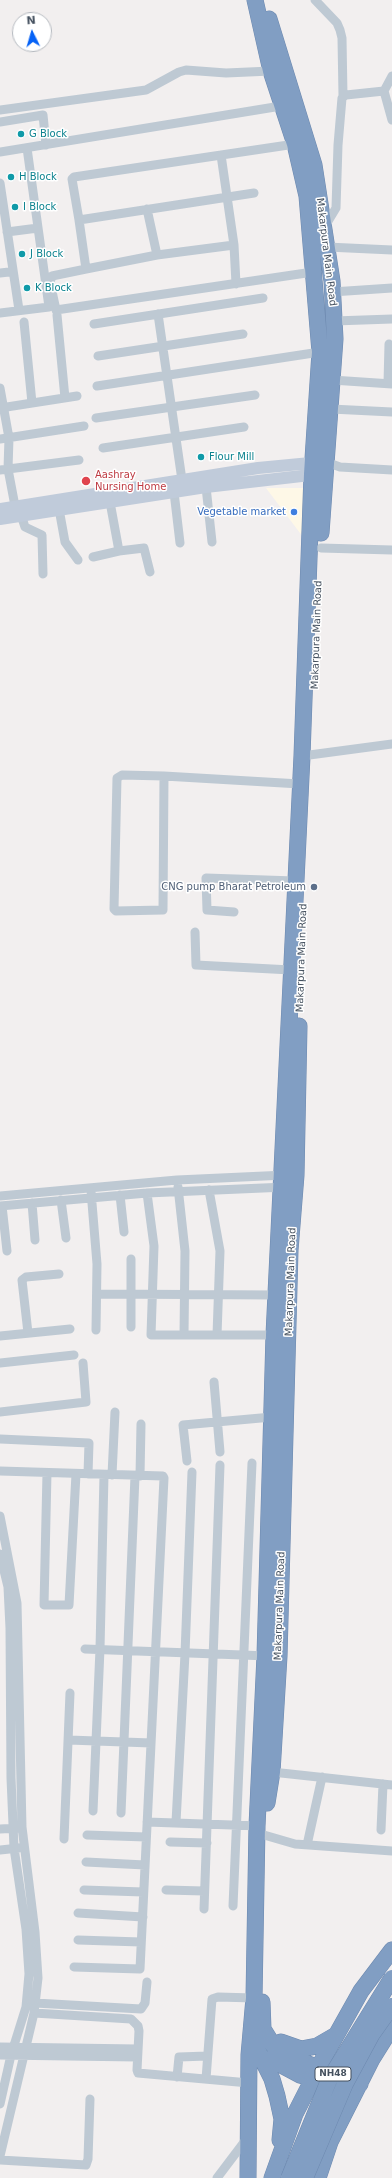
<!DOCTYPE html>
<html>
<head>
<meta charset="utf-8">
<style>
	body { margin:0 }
	#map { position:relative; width:392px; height:2178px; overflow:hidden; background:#f2efef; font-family:"DejaVu Sans",sans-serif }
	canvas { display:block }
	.north { position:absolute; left:12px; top:12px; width:40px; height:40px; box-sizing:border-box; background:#fff; border:1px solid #b5b9bf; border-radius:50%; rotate:355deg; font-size:11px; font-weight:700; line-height:16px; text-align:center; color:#45515f }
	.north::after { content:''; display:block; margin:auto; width:14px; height:18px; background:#0562f6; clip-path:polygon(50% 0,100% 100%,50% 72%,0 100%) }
</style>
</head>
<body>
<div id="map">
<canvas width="392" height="2178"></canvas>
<div class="north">N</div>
</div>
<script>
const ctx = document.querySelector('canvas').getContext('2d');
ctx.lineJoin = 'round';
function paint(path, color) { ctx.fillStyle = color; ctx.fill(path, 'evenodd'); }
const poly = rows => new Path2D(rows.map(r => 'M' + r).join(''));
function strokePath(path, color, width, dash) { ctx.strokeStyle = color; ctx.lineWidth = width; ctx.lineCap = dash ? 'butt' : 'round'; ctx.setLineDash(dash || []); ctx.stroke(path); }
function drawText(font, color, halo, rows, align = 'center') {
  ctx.font = font + ' "DejaVu Sans",sans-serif'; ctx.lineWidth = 3; ctx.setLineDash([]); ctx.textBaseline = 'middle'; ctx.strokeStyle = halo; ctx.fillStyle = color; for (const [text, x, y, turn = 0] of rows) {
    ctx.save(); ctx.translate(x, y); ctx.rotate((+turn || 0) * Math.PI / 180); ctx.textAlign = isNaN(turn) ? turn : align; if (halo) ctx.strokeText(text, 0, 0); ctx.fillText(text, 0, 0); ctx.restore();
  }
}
paint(poly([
	[266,488,305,488,303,537]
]), '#fef8e7');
const highway = poly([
	[269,19,314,165,332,281,335,339,321,533],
	[267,1803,272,1772,279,1656,290,1250,296,1175,299,1026],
	[262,2002,263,2029,273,2045,285,2055,360,2084],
	[251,2037,272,2079,277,2096,282,2119,280,2140],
	[281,2042,301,2049,317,2046,336,2035],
	[270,2059,300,2075,322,2081],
	[248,2178,249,2055,254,1998,257,1826,265,1656,274,1335,302,756,312,474,320,352,307,196,295,144,271,71,255,0],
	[272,2178,295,2114,324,2057,361,1991,392,1950],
	[318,2178,330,2142,372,2059,392,2027]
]);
strokePath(highway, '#6d89af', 17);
strokePath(poly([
	[315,0,337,23,340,30,342,38,343,96],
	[392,76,384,91,392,120],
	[0,110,146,90,179,72,186,70,226,73,271,71],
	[0,122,43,115,46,145],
	[0,152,281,106],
	[0,183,19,310],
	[254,193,79,220,72,179,74,177,295,144],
	[147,209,157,255],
	[79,220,86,269,157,255,234,245,221,155],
	[324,228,336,208,338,145,342,98,346,95,384,91],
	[7,232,38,228],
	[234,245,236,284],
	[327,247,392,250],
	[86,269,52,276,50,282,56,310,313,272],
	[0,273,9,272],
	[332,292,392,288],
	[0,313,49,307,27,148],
	[158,314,182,480],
	[57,315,65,398],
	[334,321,392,319],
	[24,322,32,403],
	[94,324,263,298],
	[98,356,243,334],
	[332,380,392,384],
	[388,383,389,344],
	[97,386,320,352],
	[0,388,9,438,8,469,15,506],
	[0,408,77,396],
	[331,409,392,412],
	[96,418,255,395],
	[0,439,84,426],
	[103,448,244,427],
	[326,462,340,467,392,470],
	[0,470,79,460],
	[206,487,212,542],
	[174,492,180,543],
	[110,502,119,551,144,548,150,572],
	[59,509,65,542,78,560],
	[21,515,25,527,42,535,43,574],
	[321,548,392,550],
	[93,557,119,551],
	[302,756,392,744],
	[164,776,122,775,117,778,114,909,116,911,163,910,164,776,300,784],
	[234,912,207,910,206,878,295,881],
	[195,932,196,965,291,970],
	[178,1187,185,1251,184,1335],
	[209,1190,220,1251,217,1335],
	[91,1191,97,1264,96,1330],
	[147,1193,154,1246,151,1335,274,1335],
	[120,1195,124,1232],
	[0,1196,177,1180,286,1175],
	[61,1200,66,1238],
	[32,1203,35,1240],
	[0,1206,147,1193,286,1187],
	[2,1206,7,1251],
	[131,1259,131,1327],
	[97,1294,276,1295],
	[28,1333,22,1280,26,1277,59,1274],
	[0,1336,70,1329],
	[0,1363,74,1355],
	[214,1382,220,1452],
	[0,1412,86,1402,83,1363],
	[0,1439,89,1443,88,1474],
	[187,1461,183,1425,272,1417],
	[0,1471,163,1476,164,1478,140,1969,74,1967],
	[47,1473,44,1605,69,1605,76,1474],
	[112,1475,115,1412],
	[140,1476,141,1424],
	[0,1516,17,1603,22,1827,35,1932,38,1978,34,2013,0,2156],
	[0,1554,8,1587,10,1628,11,1778,14,1848,26,1929,29,1974,26,2007,11,2055,0,2104],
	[85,1649,268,1656],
	[69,1740,151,1743],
	[272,1772,392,1785],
	[93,1811,100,1649,104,1475],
	[121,1813,135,1476],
	[147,1822,260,1826],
	[176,1822,185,1654,192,1472],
	[0,1829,19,1828],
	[381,1830,383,1784],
	[87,1835,146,1837],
	[264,1835,295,1844,392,1851],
	[64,1839,70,1693],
	[170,1842,207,1843],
	[307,1845,322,1777],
	[0,1850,19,1848],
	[86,1862,145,1865],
	[84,1890,143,1892],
	[166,1890,204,1891],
	[233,1906,252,1463],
	[204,1909,220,1465],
	[78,1913,143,1917],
	[78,1940,141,1942],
	[35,2003,141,2009,145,2003,147,1982],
	[34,2013,131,2019,138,2026,139,2031,137,2070,138,2073,249,2083],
	[0,2047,138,2049],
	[0,2055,137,2057],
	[177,2077,179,2057,207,2056],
	[206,2079,212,1999,218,1997,254,1998],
	[0,2160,86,2165,88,2159,90,2099],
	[217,2178,248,2137]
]), '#bec9d3', 9);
strokePath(poly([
	[0,509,258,468,321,462],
	[0,519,206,487,319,474]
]), '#c0cbda', 12);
strokePath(highway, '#819ec3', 16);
const highwayBridge = poly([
	[289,2178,329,2080,392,1978],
	[305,2178,345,2084,372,2034,392,2006]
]);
strokePath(highwayBridge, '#6d89af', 17, []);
strokePath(highwayBridge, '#819ec3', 16);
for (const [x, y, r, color] of [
	[21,134,4,"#0f9aa8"],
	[11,177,4,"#0f9aa8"],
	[15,207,4,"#0f9aa8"],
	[22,254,4,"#0f9aa8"],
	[27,288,4,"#0f9aa8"],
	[201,457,4,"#0f9aa8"],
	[86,481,5,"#e0444e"],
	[294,512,4,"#3f7fe0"],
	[314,887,4,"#5c6f8a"]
]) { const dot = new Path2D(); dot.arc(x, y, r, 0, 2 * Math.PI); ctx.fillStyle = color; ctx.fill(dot); strokePath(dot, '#fff', 1.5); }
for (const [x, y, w] of [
	[333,2074,36]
]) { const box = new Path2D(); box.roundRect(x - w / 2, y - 7, w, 14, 3); ctx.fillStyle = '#fff'; ctx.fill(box); strokePath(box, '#45515f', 1); }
drawText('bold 9px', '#45515f', null, [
	["NH48",333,2074]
]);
drawText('10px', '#0d838f', '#fff', [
	["G Block",29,134],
	["H Block",19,177],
	["I Block",23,207],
	["J Block",30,254],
	["K Block",35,288],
	["Flour Mill",209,457]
], 'left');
drawText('10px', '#45515f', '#fff', [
	["Makarpura Main Road",326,252,83],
	["Makarpura Main Road",317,635,-88],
	["Makarpura Main Road",302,958,-88],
	["Makarpura Main Road",291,1282,-88],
	["Makarpura Main Road",280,1606,-88]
]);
drawText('10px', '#be3a42', '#fff', [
	["Aashray",95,475],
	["Nursing Home",95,487]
], 'left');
drawText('10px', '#366cbe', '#fff', [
	["Vegetable market",286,512]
], 'right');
drawText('10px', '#4e5e75', '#fff', [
	["CNG pump Bharat Petroleum",306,887]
], 'right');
</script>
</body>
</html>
